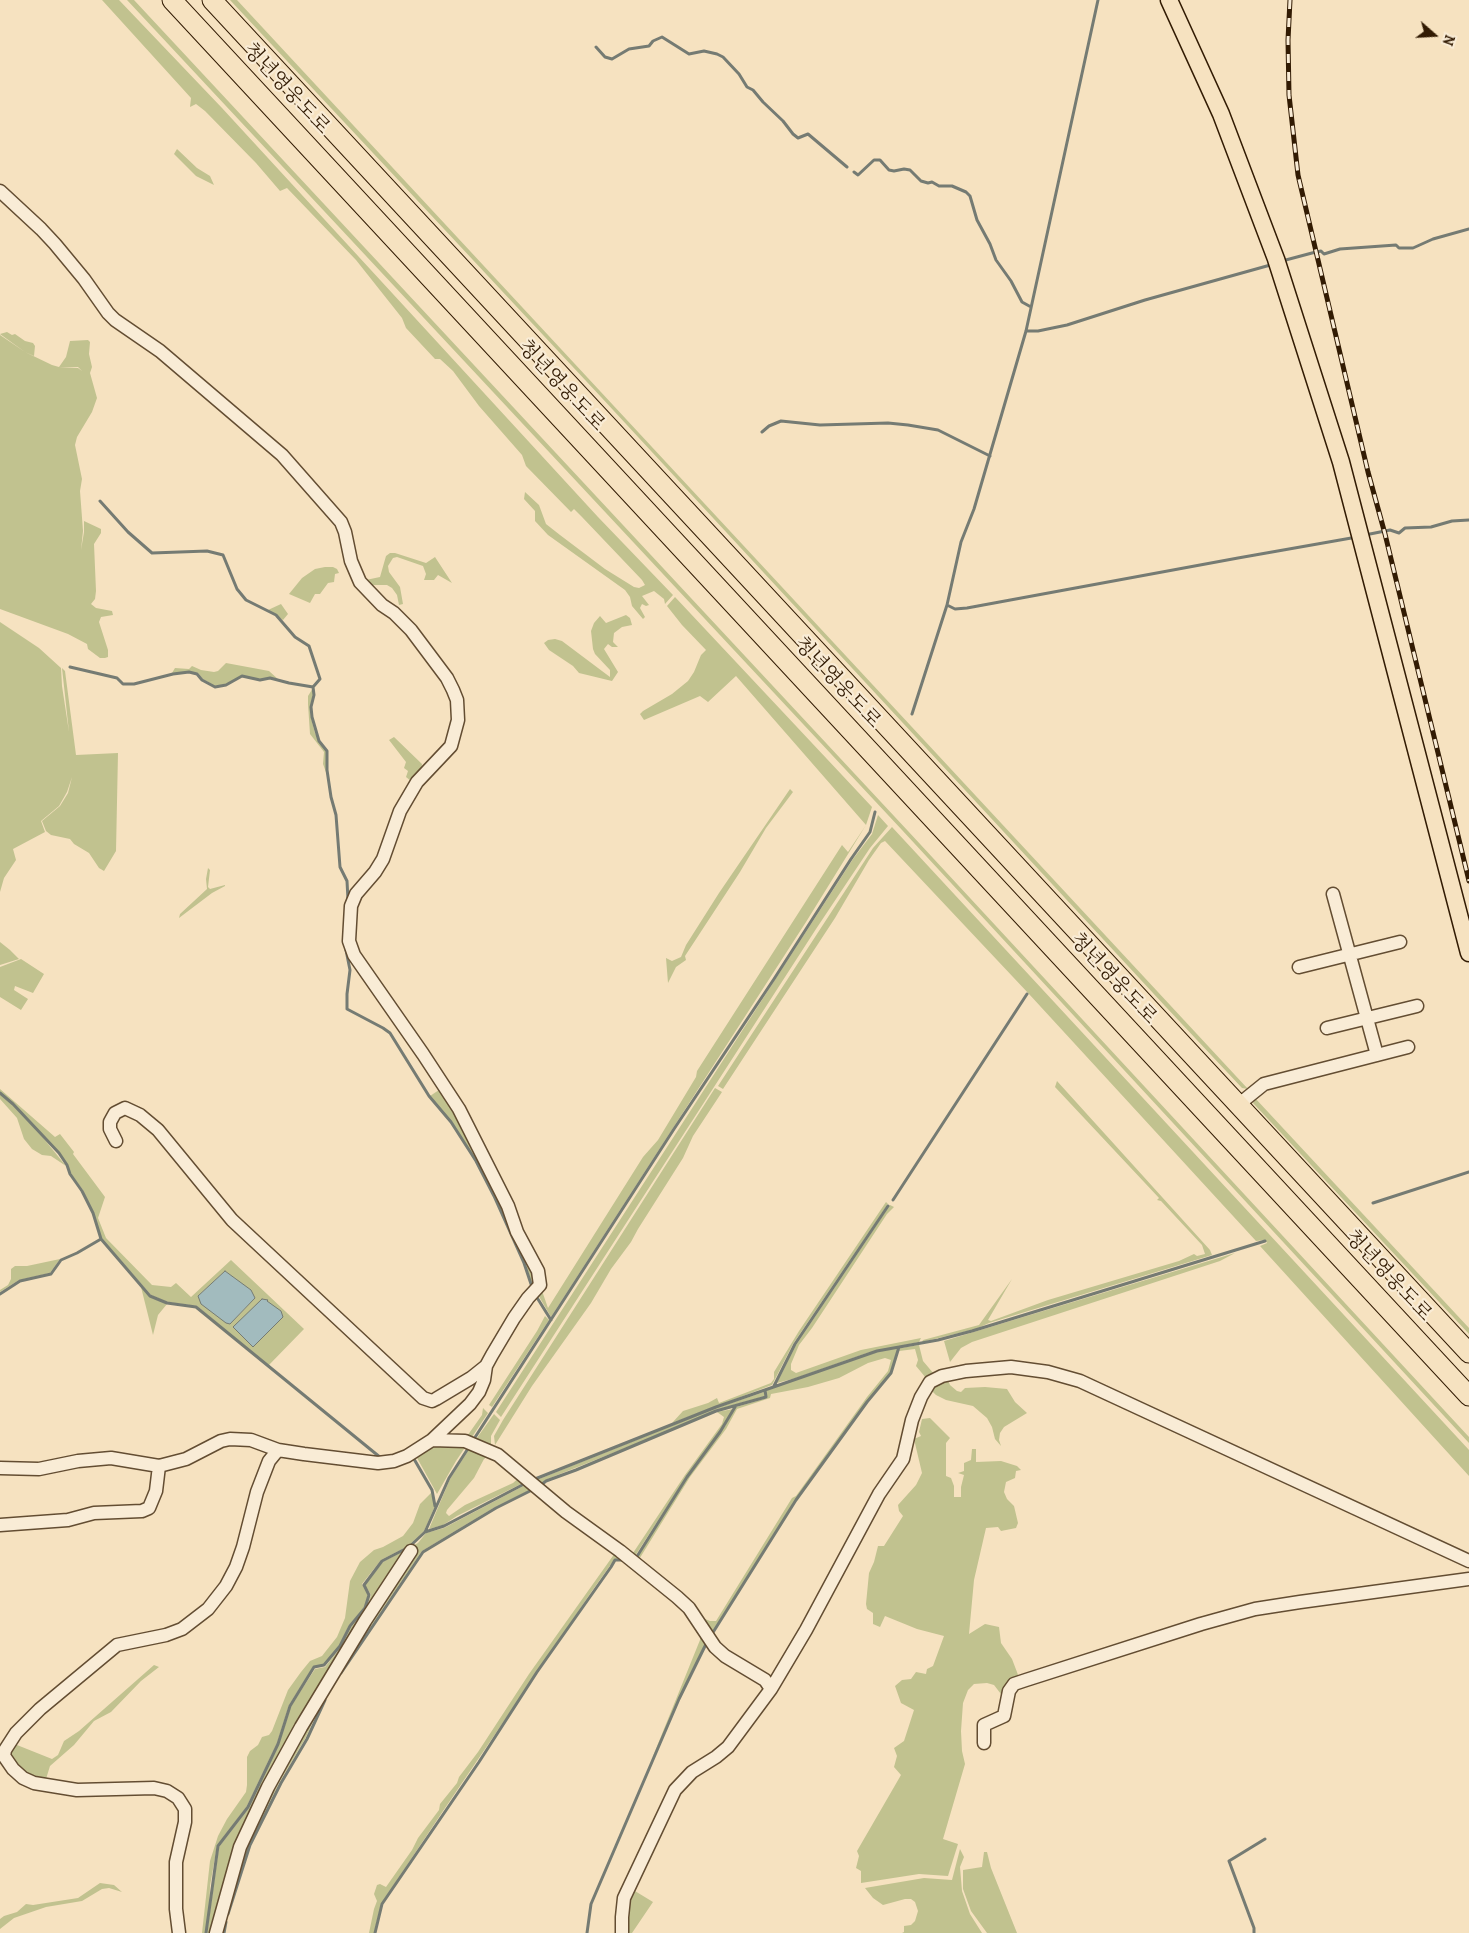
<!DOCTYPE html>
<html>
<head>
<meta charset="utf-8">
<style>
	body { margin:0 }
	#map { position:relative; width:1469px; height:1933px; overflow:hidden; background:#f6e2c0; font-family:Alegreya,serif }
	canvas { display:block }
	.north { position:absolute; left:1409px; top:10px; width:50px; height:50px; -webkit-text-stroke:4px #f9ecd6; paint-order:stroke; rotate:109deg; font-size:14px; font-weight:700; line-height:20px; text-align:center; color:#321b03 }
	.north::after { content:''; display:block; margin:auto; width:18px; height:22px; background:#321b03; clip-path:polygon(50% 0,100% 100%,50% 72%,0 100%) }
</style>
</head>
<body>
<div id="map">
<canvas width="1469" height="1933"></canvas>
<div class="north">N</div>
</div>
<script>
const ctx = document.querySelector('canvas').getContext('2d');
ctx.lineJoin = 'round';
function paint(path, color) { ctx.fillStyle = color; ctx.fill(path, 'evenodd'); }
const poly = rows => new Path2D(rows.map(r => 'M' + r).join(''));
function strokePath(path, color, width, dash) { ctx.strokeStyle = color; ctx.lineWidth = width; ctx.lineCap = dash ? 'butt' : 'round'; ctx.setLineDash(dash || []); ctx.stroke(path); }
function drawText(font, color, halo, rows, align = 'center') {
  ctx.font = font + ' Alegreya,"Noto Serif KR",serif'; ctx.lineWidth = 4.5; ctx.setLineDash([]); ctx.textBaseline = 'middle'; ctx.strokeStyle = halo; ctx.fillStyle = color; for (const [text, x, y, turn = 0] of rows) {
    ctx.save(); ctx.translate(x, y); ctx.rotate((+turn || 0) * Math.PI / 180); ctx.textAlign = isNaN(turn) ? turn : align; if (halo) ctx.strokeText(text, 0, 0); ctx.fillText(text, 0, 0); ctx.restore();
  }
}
paint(poly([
	[102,0,119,0,222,108,598,517,673,595,665,604,664,599,654,591,642,596,649,605,646,606,642,604,640,608,645,617,643,619,632,606,630,597,625,590,548,535,535,521,535,511,524,499,525,492,539,505,546,524,560,535,605,569,634,587,639,588,645,585,642,580,582,517,574,509,571,512,526,466,522,455,479,406,453,371,440,359,435,359,406,328,402,318,356,260,287,188,280,191,256,163,205,111,196,104,190,107,191,98],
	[127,0,134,0,908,831,1469,1437,1469,1443,902,830],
	[230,0,237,0,1248,1089,1242,1088,1165,1006,601,397],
	[177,149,197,168,210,176,214,185,196,176,174,154],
	[7,332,12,335,15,334,25,341,33,343,35,346,34,356,25,352,0,334],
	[0,335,25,352,52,365,59,367,78,368,82,371,78,367,59,367,66,357,70,341,88,340,90,342,89,354,92,367,90,373,88,373,90,373,97,398,92,412,77,437,75,445,82,479,80,491,83,531,81,550,84,532,84,521,101,529,101,533,94,544,96,591,95,599,91,604,96,608,112,611,113,615,101,617,99,622,108,650,108,657,105,658,100,658,88,649,87,644,68,634,0,609],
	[390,553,395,553,426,563,435,557,452,583,438,575,434,580,424,580,426,574,423,566,397,557,393,558,388,566,389,572,400,587,403,604,399,605,397,595,392,588,387,585,365,585,361,581,380,577,386,556],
	[325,567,333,567,337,569,339,573,335,574,334,582,328,583,320,594,315,594,310,603,289,594,302,578,315,569],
	[675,597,872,807,866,825,806,922,551,1317,537,1293,541,1288,548,1308,643,1157,658,1140,696,1077,697,1071,842,845,848,852,866,825,736,676,708,702,700,696,644,720,640,714,643,711,672,694,688,681,694,672,701,655,706,650,682,625,667,606],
	[281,604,288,614,283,620,268,610],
	[626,615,630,618,632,625,622,627,614,633,613,642,618,647,612,647,608,644,604,649,618,672,612,681,579,673,573,666,549,650,544,643,548,640,555,639,562,641,610,677,610,670,595,654,593,649,591,631,594,623,600,616,606,623],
	[0,622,39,648,61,668,62,686,69,732,62,668,65,671,76,755,118,753,116,851,104,871,99,868,89,853,74,844,70,839,51,835,46,831,42,821,60,806,68,793,72,777,72,762,72,777,67,792,59,806,41,821,45,832,13,849,16,860,4,878,0,892],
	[226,663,269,671,279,680,270,677,261,679,242,676,226,684,215,686,203,679,198,673,189,672,172,673,175,668,189,669,192,666,201,670,214,672,218,671],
	[313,688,313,695,310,707,311,718,315,733,326,751,327,775,323,764,324,752,310,734,308,704,308,696],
	[394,737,422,764,421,775,411,781,406,777,408,771,404,768,406,762,389,740],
	[790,789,793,792,766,828,740,872,685,956,686,960,676,967,668,983,666,958,672,961,681,957,686,945,719,893],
	[878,815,888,826,870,848,816,929,501,1417,496,1412,853,859,872,834],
	[892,827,1469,1450,1469,1476,1260,1246,1267,1243,1265,1240,1256,1241,1029,994,885,841,881,843,869,860,835,918,723,1089,718,1086,873,848],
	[208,868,210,870,208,887,210,889,225,885,225,886,212,893,179,918,180,914,207,889,206,879],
	[0,942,10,950,19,959,0,965],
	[21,959,44,974,33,993,15,986,14,990,28,999,21,1010,0,997,0,967],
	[1057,1081,1210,1250,1212,1255,989,1323,976,1329,922,1342,923,1340,979,1325,1012,1279,988,1320,991,1321,1048,1300,1179,1261,1194,1254,1197,1256,1205,1254,1202,1245,1161,1201,1157,1200,1159,1198,1055,1087],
	[442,1088,536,1272,533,1288,525,1262,482,1171,452,1122,430,1096],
	[715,1088,722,1092,693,1136,683,1158,638,1229,631,1242,611,1269,591,1303,532,1386,495,1445,494,1436,503,1420],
	[0,1089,55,1137,60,1134,74,1152,73,1154,105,1197,98,1218,106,1238,152,1285,171,1287,176,1283,191,1297,231,1260,304,1329,268,1366,197,1306,167,1302,151,1295,102,1239,93,1212,83,1190,70,1173,67,1165,59,1153,13,1103,0,1092],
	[225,1271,255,1298,230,1324,198,1296],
	[0,1094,12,1104,40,1134,66,1166,51,1156,42,1155,32,1149,24,1139,17,1118,0,1099],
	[1255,1098,1469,1328,1469,1334,1253,1103],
	[886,1202,888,1204,793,1344,772,1385,672,1423,683,1411,708,1403,717,1398,719,1403,771,1383,774,1379,774,1372,799,1331],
	[890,1205,894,1207,887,1214,812,1328,799,1345,791,1364,791,1370,796,1373,861,1350,921,1338,919,1342,867,1353,796,1378,777,1383,796,1345],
	[1235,1253,1220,1261,972,1342,961,1348,950,1362,944,1341],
	[60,1259,50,1273,19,1280,0,1292,0,1290,8,1285,11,1279,11,1269,15,1266,27,1266],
	[141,1287,150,1297,167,1304,158,1315,153,1335],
	[545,1316,549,1320,492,1407,489,1405,537,1331],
	[919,1345,923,1361,934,1374,926,1378,916,1366,918,1360,915,1349,899,1351,900,1348],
	[898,1348,890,1373,867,1402,795,1500,711,1634,700,1617,710,1621,716,1621,792,1498,796,1496,867,1397,888,1371,891,1360,885,1358,868,1363,839,1378,808,1387,771,1394,770,1398,737,1409,726,1429,690,1477,638,1561,637,1558,688,1477,725,1426,736,1407,767,1398,765,1391,775,1387,877,1352],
	[947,1378,950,1385,957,1391,961,1392,965,1388,985,1387,1007,1389,1015,1402,1027,1413,1004,1427,1000,1433,999,1440,1001,1446,995,1439,992,1427,987,1418,973,1406,946,1400,936,1395,930,1389],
	[764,1392,765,1396,716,1410,673,1429,545,1480,539,1485,534,1481,716,1408],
	[483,1408,488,1413,470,1440,465,1439,482,1415],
	[733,1409,719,1432,686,1477,635,1556,631,1556,685,1475,722,1424,724,1417,717,1412],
	[494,1414,500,1420,491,1436,491,1445,474,1442],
	[930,1418,950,1438,946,1443,946,1476,951,1478,954,1486,954,1497,961,1497,961,1487,964,1475,958,1473,964,1471,964,1463,971,1460,972,1449,976,1449,976,1462,1001,1461,1017,1466,1021,1470,1016,1471,1015,1478,1006,1482,1004,1492,1007,1499,1014,1506,1018,1523,1016,1528,1001,1531,998,1527,986,1528,974,1580,969,1634,985,1624,999,1627,1001,1643,1012,1659,1020,1680,1004,1698,994,1685,987,1683,974,1684,968,1690,963,1703,961,1731,962,1751,965,1764,943,1839,958,1844,948,1876,919,1874,861,1883,861,1871,856,1868,859,1856,857,1851,901,1775,894,1767,897,1756,894,1748,904,1741,914,1710,901,1703,895,1686,902,1680,911,1679,916,1672,926,1674,927,1669,933,1666,944,1636,917,1629,885,1616,880,1627,873,1624,873,1613,867,1609,866,1604,869,1573,874,1562,878,1546,884,1546,903,1516,899,1511,898,1505,916,1485,922,1473,914,1439,921,1436,919,1432,922,1419],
	[431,1445,466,1446,456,1461,437,1494,416,1456],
	[470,1448,491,1454,484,1459,474,1478,447,1510,446,1513,449,1516,465,1505,513,1483,521,1476,527,1481,457,1516,443,1525,429,1529,450,1479],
	[529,1483,534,1488,495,1507,422,1551,342,1669,323,1700,305,1739,279,1783,249,1845,227,1915,225,1913,265,1788,214,1933,207,1933,219,1847,249,1808,279,1744,291,1706,315,1669,325,1667,341,1647,351,1627,366,1609,371,1595,365,1585,383,1562,418,1543,426,1533,444,1528],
	[431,1493,435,1506,424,1531,408,1546,381,1560,362,1584,368,1595,364,1608,349,1625,339,1646,324,1664,313,1667,289,1705,277,1743,247,1806,217,1846,210,1886,209,1914,205,1933,202,1933,210,1861,218,1836,227,1819,246,1792,247,1785,247,1757,250,1751,258,1745,262,1737,269,1735,272,1731,288,1690,301,1672,310,1661,322,1656,337,1637,345,1618,350,1581,360,1562,374,1550,383,1547,403,1536,413,1523,420,1504],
	[615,1553,620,1558,614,1560,592,1591,443,1811,381,1904,374,1933,369,1933,374,1909,377,1901,374,1894,377,1885,380,1884,386,1887,412,1850,418,1838,439,1810,440,1804,457,1783,459,1777,478,1752,529,1674],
	[700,1635,706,1641,651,1761,700,1640],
	[154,1665,159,1667,141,1681,111,1712,94,1721,74,1745,50,1766,46,1779,30,1777,13,1763,9,1751,12,1743,52,1759,58,1755,64,1741,79,1731],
	[960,1849,964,1857,960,1867,962,1891,970,1914,982,1933,902,1933,904,1932,904,1926,911,1925,915,1921,918,1911,915,1902,911,1899,905,1899,883,1905,873,1898,865,1888,924,1878,952,1880],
	[984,1852,987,1852,991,1868,1017,1933,987,1933,971,1911,963,1889,963,1870,982,1867],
	[100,1883,114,1885,122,1892,109,1888,102,1889,82,1901,46,1907,14,1918,0,1929,0,1919,4,1916,17,1912,26,1904,33,1905,78,1898],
	[630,1888,653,1902,632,1933,623,1933]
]), '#c1c28f');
const water = poly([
	[225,1271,251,1290,255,1298,230,1324,226,1323,201,1304,198,1296,225,1271],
	[262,1299,268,1300,267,1301,281,1311,283,1317,253,1347,233,1327,262,1299]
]);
paint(water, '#a2bbbe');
strokePath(water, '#757b73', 1);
strokePath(poly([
	[596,47,605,57,612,59,629,49,649,46,653,41,662,37,689,54,704,51,717,54,723,57,739,74,747,87,753,90,763,102,783,121,793,134,798,138,808,134,847,167],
	[854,172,858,175,874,160,880,160,889,170,894,171,904,169,910,170,921,181,928,183,932,182,939,186,952,186,966,192,970,196,977,220,990,244,996,260,1011,281,1022,302,1031,307],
	[1282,261,1312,253,1321,251,1324,254,1340,249,1396,245,1399,248,1413,248,1433,239,1469,229],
	[1026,331,1038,331,1067,325,1145,300,1274,264],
	[762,432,769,426,781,421,820,425,888,423,908,425,938,430,990,456],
	[100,501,128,532,152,553,207,551,223,555,237,589,246,600,276,615,295,637,309,646,320,679,313,687],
	[1365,535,1390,530,1399,533,1405,528,1431,527,1452,521,1469,520],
	[947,605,955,609,967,608,1238,558,1357,537],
	[70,667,117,678,123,684,134,684,173,674,189,672,197,674,202,680,215,687,226,685,242,676,260,680,270,678,289,683,313,687,314,695,311,707,312,717,319,741,327,751,327,770,331,797,336,815,340,867,347,881,348,900],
	[912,714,947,605,961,542,974,509,1026,331,1098,0],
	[346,950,350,970,347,994,347,1009,383,1028,390,1033,429,1096,451,1122,476,1161,494,1196,524,1263,532,1287],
	[0,1093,13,1104,59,1153,67,1165,70,1174,82,1191,93,1213,101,1239,150,1296,167,1303,196,1307,381,1458],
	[893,1200,1027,994],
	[1373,1203,1469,1172],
	[0,1294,20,1281,51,1274,61,1260,77,1253,101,1239],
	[536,1296,551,1320],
	[774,1386,795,1344,888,1206],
	[472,1442,674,1129,774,979,851,859,870,832,875,812],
	[414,1459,432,1490,435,1506],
	[535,1479,716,1407,877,1351,938,1340,972,1331,1265,1241],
	[541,1485,546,1481,576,1470,716,1411,766,1397,765,1390],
	[425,1532,444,1526,526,1483],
	[636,1558,687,1477,720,1432,735,1407],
	[712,1634,796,1500,867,1402,891,1373,899,1347],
	[341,1673,423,1552,496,1508,532,1490],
	[228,1914,250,1845,281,1783,307,1739,325,1700],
	[206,1933,218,1846,248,1807,278,1744,290,1706,314,1667,324,1665,340,1646,350,1626,365,1608,369,1595,364,1585,382,1561,409,1547,425,1532,449,1478,469,1447],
	[224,1933,226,1922],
	[375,1933,382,1904,479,1762,537,1672,611,1567,615,1560,623,1560],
	[587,1933,591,1904,679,1699,707,1642],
	[1254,1933,1254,1928,1229,1861,1265,1839]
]), '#757b73', 3);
const minor = poly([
	[0,191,41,229,55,244,84,279,108,313,115,320,160,351,282,455,341,522,345,532,351,561,360,582,382,605,394,613,411,630,447,678,453,690,457,700,458,720,451,746,417,782,400,811,383,859,375,872,356,894,351,906,349,941,354,955,423,1054,459,1109,508,1206,517,1232,538,1271,540,1285,528,1298,514,1318,492,1355,486,1366,484,1380,479,1392,470,1404,432,1440,407,1456,394,1461,378,1463,304,1454,278,1450,251,1440,230,1439,221,1441,186,1459,159,1466,111,1458,78,1461,39,1469,0,1468],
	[1333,894,1377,1055],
	[1299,967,1400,942],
	[1327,1028,1417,1006],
	[1238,1105,1264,1084,1408,1047],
	[116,1141,110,1129,110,1122,115,1113,125,1108,140,1115,158,1130,232,1220,423,1398,432,1401,436,1399,471,1378,486,1366],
	[432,1440,465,1441,498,1455,566,1512,620,1551,677,1597,689,1608,715,1647,725,1656,765,1680,771,1689],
	[0,1525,68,1520,94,1513,142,1511,149,1508,156,1491,159,1466],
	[984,1743,984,1725,1004,1716,1009,1691,1014,1684,1026,1680,1201,1624,1255,1609,1300,1602,1469,1579],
	[179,1933,176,1909,176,1862,185,1822,185,1809,178,1798,167,1791,154,1788,77,1790,34,1783,23,1778,13,1769,4,1756,5,1750,16,1733,40,1709,117,1645,166,1635,182,1629,208,1609,226,1586,236,1567,243,1547,257,1492,269,1461,278,1450],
	[216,1933,240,1847,268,1787,301,1727,365,1621,411,1551],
	[622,1933,622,1917,624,1898,675,1790,692,1772,716,1757,728,1747,771,1689,806,1630,879,1494,903,1459,912,1420,921,1397,930,1382,942,1376,966,1371,1011,1367,1048,1372,1080,1381,1469,1561]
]);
const major = poly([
	[1169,0,1221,114,1276,259,1341,462,1469,953]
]);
const highway = poly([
	[172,0,1469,1396],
	[212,0,1469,1353]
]);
strokePath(minor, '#634d32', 15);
strokePath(major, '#321b03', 19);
strokePath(highway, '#321b03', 21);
strokePath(minor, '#f9ecd6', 12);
strokePath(major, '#f6e2c0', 16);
strokePath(highway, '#f6e2c0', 19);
const rail = poly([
	[1290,0,1288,40,1289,95,1298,175,1368,472,1385,534,1469,881]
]);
strokePath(rail, '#321b03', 5);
strokePath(rail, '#f9ecd6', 3, [9]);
drawText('20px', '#321b03', '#f9ecd6', [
	["청년영웅도로",286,89,47],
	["청년영웅도로",561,386,47],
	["청년영웅도로",837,683,47],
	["청년영웅도로",1113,979,47],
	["청년영웅도로",1388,1276,47]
]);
</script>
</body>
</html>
